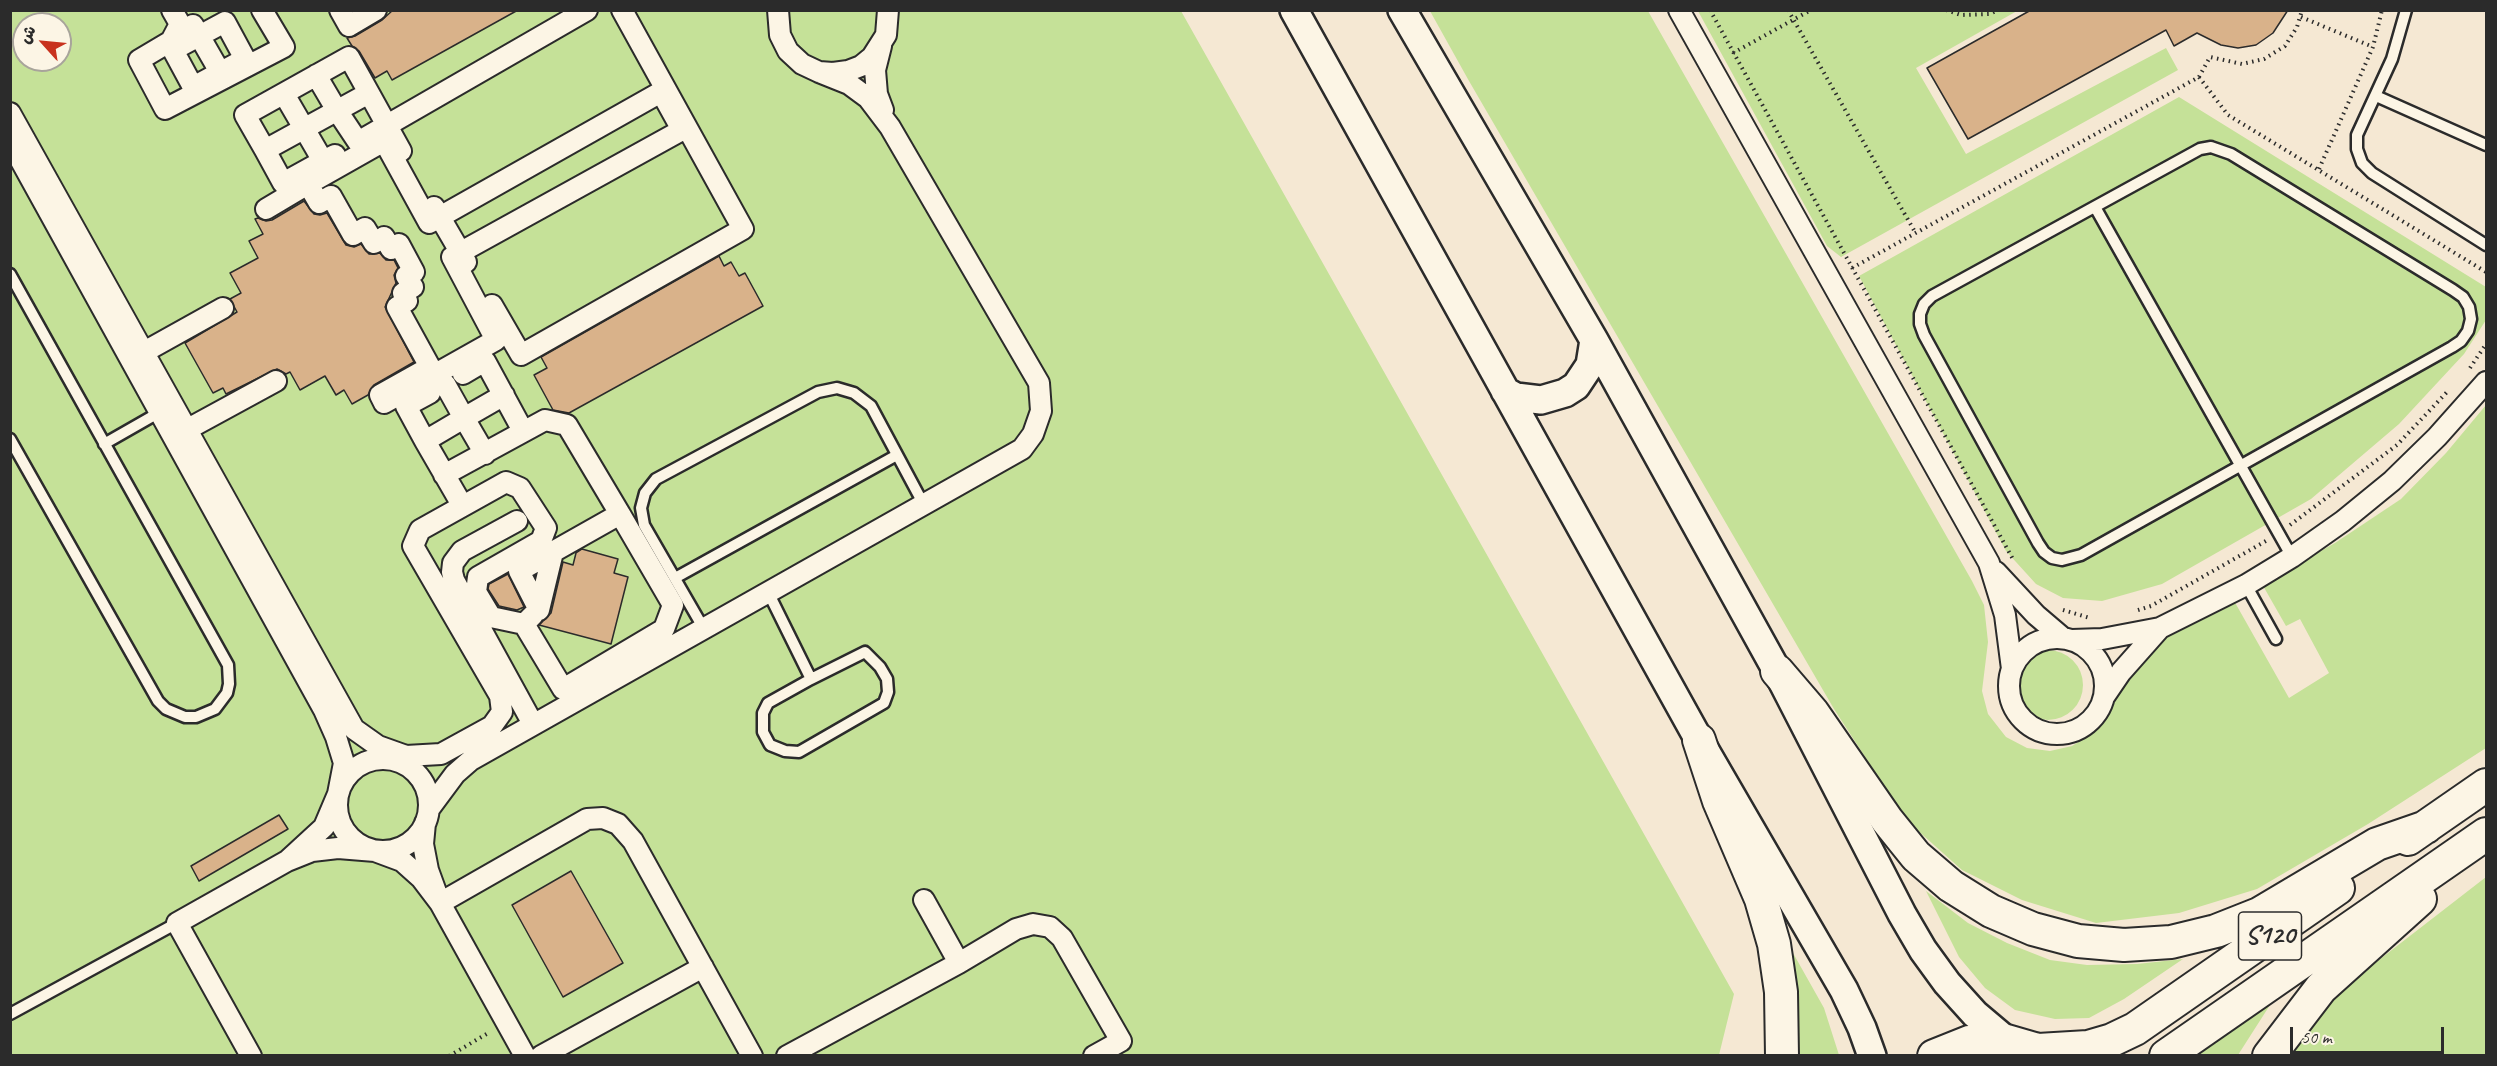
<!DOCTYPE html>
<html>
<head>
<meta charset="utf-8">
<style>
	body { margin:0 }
	#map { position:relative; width:2497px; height:1066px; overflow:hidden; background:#f5e8d3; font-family:Caveat,"Playpen Sans Arabic",sans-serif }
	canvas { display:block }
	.frame { position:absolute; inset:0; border:12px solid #2b2b2b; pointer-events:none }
	.north { position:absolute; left:12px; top:12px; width:60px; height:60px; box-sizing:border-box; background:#fcf5e5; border:2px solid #a8a49b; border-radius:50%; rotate:297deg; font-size:16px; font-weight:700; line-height:24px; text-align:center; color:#2b2b2b }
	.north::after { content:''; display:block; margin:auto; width:21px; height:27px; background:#c8321e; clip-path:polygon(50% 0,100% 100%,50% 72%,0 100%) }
	.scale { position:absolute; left:2290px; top:1027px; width:154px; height:27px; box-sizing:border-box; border:3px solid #2b2b2b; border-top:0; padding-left:8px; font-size:18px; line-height:21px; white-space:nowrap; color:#2b2b2b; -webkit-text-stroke:4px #fcf5e5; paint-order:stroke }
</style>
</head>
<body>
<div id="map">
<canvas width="2497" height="1066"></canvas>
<div class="frame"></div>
<div class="north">ش</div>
<div class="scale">50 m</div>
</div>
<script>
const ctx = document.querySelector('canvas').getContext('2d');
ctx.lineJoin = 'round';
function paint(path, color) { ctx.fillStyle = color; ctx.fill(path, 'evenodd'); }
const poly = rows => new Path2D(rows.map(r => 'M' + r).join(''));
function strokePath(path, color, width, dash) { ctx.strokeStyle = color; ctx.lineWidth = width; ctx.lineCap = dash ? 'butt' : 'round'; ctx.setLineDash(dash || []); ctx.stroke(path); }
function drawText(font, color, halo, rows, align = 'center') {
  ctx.font = font + ' Caveat,sans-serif'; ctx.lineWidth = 4.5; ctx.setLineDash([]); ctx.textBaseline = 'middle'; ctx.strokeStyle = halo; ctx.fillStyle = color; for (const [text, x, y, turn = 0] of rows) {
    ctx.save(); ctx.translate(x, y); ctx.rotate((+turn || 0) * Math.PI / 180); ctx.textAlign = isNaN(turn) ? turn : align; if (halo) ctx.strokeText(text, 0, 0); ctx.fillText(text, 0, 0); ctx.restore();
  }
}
paint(poly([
	[10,11,1181,11,1734,994,1719,1055,11,1055],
	[24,24,60,24,60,60,24,60],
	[1430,11,1648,11,1972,581,1984,605,1988,642,1982,691,1988,714,2006,737,2027,748,2050,751,2072,746,2091,734,2103,720,2112,699,2147,646,2233,599,2289,698,2329,673,2300,619,2286,626,2262,584,2335,543,2401,499,2446,453,2486,405,2486,748,2368,824,2257,889,2179,913,2096,923,2022,900,1962,870,1906,820,1834,709,1469,81],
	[1698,11,2017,11,1916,68,1966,154,2166,48,2178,70,1841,257,1827,246],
	[2179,97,2486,287,2486,320,2464,354,2399,424,2311,499,2162,584,2102,601,2063,598,2036,584,2006,551,1859,276],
	'2013 685a35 35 0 1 1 70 0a35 35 0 1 1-70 0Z',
	[2486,877,2486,1055,2289,1056,2335,994],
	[1926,891,1968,923,2007,943,2050,960,2087,965,2137,964,2183,959,2124,999,2089,1018,2055,1019,2015,1010,1985,988,1959,957],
	[1793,953,1824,1008,1839,1055,1797,1055,1798,998],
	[2277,994,2238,1055,2189,1056]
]), '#c5e198');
const building = poly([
	[393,10,518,10,392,80,387,71,375,78,359,51,352,46,347,38,355,36,382,20,393,10],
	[2031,10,2288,10,2273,33,2256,45,2238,48,2221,45,2197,33,2174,46,2166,30,1968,139,1927,68,2031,10],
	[304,201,314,214,320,215,327,213,346,245,354,247,361,244,369,254,380,253,386,260,394,260,398,268,394,275,396,283,385,307,414,362,374,385,368,395,352,404,344,390,336,395,325,376,300,390,290,372,286,374,277,369,226,394,223,388,213,393,185,343,237,312,230,299,241,293,230,273,258,258,249,241,263,234,255,219,258,218,266,221,272,220,304,201],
	[719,256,724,266,731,262,739,276,745,273,763,306,569,413,553,410,534,375,547,368,541,357,719,256],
	[582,549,618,559,614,573,628,577,611,644,539,625,551,613,563,562,573,565,576,553,582,549],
	[508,574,524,607,517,610,499,606,488,589,489,584,508,574],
	[279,815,288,829,199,881,191,866,279,815],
	[571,871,623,963,563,997,512,905,571,871]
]);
paint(building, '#d9b28a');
strokePath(building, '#2b2b2b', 1.5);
const lane = poly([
	[2406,10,2392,59,2357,135,2357,149,2362,163,2372,173,2486,245],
	[2376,96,2486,145],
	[2211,147,2231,154,2453,290,2463,297,2469,307,2471,319,2468,331,2461,341,2452,347,2081,555,2062,560,2052,558,2044,552,2038,543,1924,335,1920,324,1920,314,1924,304,1932,296,2200,149,2211,147],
	[2095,207,2292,557],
	[10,274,228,665,229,684,227,693,215,709,196,717,185,717,166,709,158,701,10,439],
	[104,444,160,412],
	[675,578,897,455],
	[2246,585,2276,639],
	[768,592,811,679,768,703,763,713,763,732,770,745,785,751,799,752,884,703,888,692,887,679,880,667,865,652,811,679],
	[704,629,644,525,641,508,645,493,656,479,818,392,837,388,854,393,871,406,924,505],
	[10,1014,177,923]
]);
const street = poly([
	[172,10,180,24,171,41,139,60,165,109,284,47,262,10],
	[340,10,349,26,376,10],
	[778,10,780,35,788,51,802,64,819,72,833,73,848,71,861,66,872,57,886,35,888,10],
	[1679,10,1989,563,2005,615,2012,669],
	[225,22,245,59,193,87,173,50,225,22],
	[193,25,220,72],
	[881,46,875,70,877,94,883,110],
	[316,75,336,109,358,142,587,10],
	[661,92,682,130,452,257,496,340,384,403,380,395,430,367,397,307,407,301,403,293,413,287,406,276,414,272,399,244,391,249,384,237,374,243,365,228,353,235,331,196,319,203,308,184,384,141,429,223,661,92],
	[369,93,401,151],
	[284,94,323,161,335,155],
	[10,113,354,729,378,746,406,756,441,754,492,726,502,712,500,696,413,546,420,530,506,482,520,488,546,528,541,541,478,577,476,592,491,617,524,624],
	[11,143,324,710,336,737,344,763,338,794,324,827,287,861],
	[265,150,369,93,349,57,245,115,265,150,283,183,321,162],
	[434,207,466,262],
	[266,209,308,184],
	[492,305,521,355,743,229,622,10],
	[144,352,223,308],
	[463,374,485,361,523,431],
	[445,384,464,418,504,395],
	[186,430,276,381],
	[425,441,406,406,430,393],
	[444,475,545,420,567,425,620,514,519,571,539,610,553,552],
	[462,505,425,441,464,418,485,454],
	[517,521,462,551,453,563,452,572,454,580,533,724],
	[1996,572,2036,615,2063,638],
	[533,615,524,624,563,689,664,629,673,605,620,514],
	'2009 686a48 48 0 1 1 96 0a48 48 0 1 1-96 0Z',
	[2072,640,2102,639,2160,628,2246,585,2292,557,2343,521,2392,481,2437,437,2486,382],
	[2104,697,2121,672,2160,628],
	'337 805a46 46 0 1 1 92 0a46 46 0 1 1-92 0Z',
	[429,809,455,774,471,760,1022,449,1033,434,1041,411,1039,383,890,127,868,98,849,84,819,72],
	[425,823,423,844,428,870,440,903,525,1056],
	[924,900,959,963],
	[440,903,587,819,603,818,618,824,633,841,752,1056],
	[251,1056,177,923,287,861,312,851,338,848,375,851,402,861,421,878,440,903],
	[541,1056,703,967],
	[787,1056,959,963,1016,929,1033,924,1050,927,1062,938,1121,1041,1094,1056]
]);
const secondary = poly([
	[1294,10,1699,740,1844,990,1862,1028,1872,1056],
	[1402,10,1594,340,1777,671,1902,914,1923,950,1947,983,1975,1014,2007,1041],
	[1505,391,1516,397,1541,400,1565,393,1576,386,1590,365,1594,340]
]);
const primary = poly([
	[1777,671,1813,713,1887,820,1916,856,1951,886,1991,911,2033,929,2078,941,2124,945,2171,942,2216,931,2259,914,2377,844,2426,827],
	[1699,740,1719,801,1761,899,1774,944,1781,992,1782,1056],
	[2408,839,2486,785],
	[2038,1050,2088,1047,2112,1040,2135,1029,2338,888],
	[1934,1056,1969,1042,2007,1041,2038,1050,2046,1056],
	[2166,1056,2486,834],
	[2269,1056,2321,988,2420,899]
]);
strokePath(lane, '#2b2b2b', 15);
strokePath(street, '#2b2b2b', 24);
strokePath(secondary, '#2b2b2b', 32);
strokePath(primary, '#2b2b2b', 36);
strokePath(poly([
	[1710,10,2014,561],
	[1788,10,1915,232],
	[1946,10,1961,15,1990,14,1998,10],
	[2301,17,2373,47],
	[1733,53,1811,10],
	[2199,77,2228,115,2486,272],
	[2319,169,2373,47,2382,10],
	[1852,268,2199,77,2210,57,2242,64,2264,59,2285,46,2297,27,2302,10],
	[2470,368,2486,344],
	[2290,525,2397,445,2448,391],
	[2063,610,2090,618],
	[2138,610,2151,606,2266,541],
	[449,1056,490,1032]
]), '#2b2b2b', 4, [1.5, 4.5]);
strokePath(lane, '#fcf5e5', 10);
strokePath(street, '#fcf5e5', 20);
strokePath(secondary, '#fcf5e5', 27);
strokePath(primary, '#fcf5e5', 32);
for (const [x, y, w] of [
	[2270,936,63]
]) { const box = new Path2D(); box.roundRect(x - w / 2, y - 24, w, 48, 4.5); ctx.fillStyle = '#fcf5e5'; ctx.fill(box); strokePath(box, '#2b2b2b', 1.5); }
drawText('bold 27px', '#2b2b2b', null, [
	["S120",2270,936]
]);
</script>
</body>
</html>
